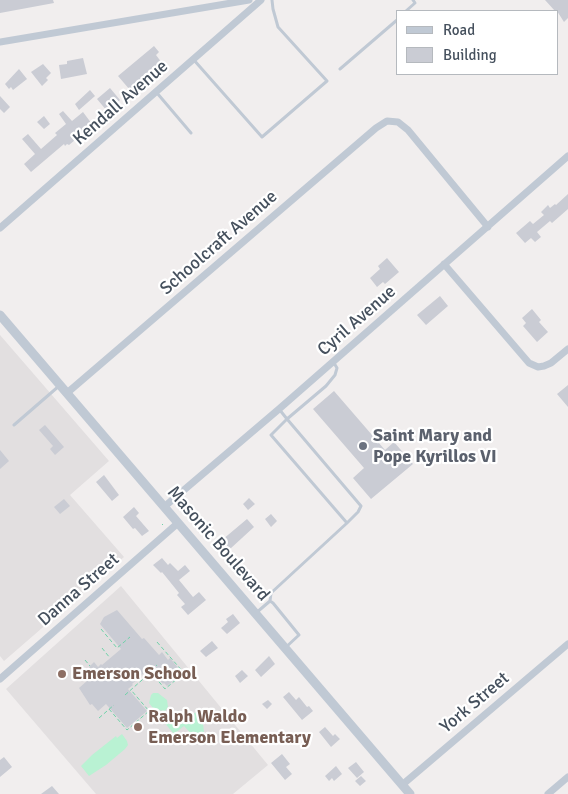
<!DOCTYPE html>
<html>
<head>
<meta charset="utf-8">
<style>
	body { margin:0 }
	#map { position:relative; width:568px; height:794px; overflow:hidden; background:#f1eeee; font-family:Signika,sans-serif }
	canvas { display:block }
	.legend { position:absolute; left:396px; top:10px; width:162px; height:65px; box-sizing:border-box; background:#fff; border:1px solid #b5b9be; margin:0; padding:6px 9px; list-style:none; font-size:15px; color:#45505d }
	.legend li { display:flex; align-items:center; gap:10px; height:25px }
	.legend b { width:25px; border:1px solid #b5b9be }
</style>
</head>
<body>
<div id="map">
<canvas width="568" height="794"></canvas>
<ul class="legend">
<li><b style="height:6px;background:#c0c9d4"></b>Road</li>
<li><b style="height:14px;background:#caccd4"></b>Building</li>
</ul>
</div>
<script>
const ctx = document.querySelector('canvas').getContext('2d');
ctx.lineJoin = 'round';
function paint(path, color) { ctx.fillStyle = color; ctx.fill(path, 'evenodd'); }
const poly = rows => new Path2D(rows.map(r => 'M' + r).join(''));
function strokePath(path, color, width, dash) { ctx.strokeStyle = color; ctx.lineWidth = width; ctx.lineCap = dash ? 'butt' : 'round'; ctx.setLineDash(dash || []); ctx.stroke(path); }
function drawText(font, color, halo, rows, align = 'center') {
  ctx.font = font + ' Signika,sans-serif'; ctx.lineWidth = 4.5; ctx.setLineDash([]); ctx.textBaseline = 'middle'; ctx.strokeStyle = halo; ctx.fillStyle = color; for (const [text, x, y, turn = 0] of rows) {
    ctx.save(); ctx.translate(x, y); ctx.rotate((+turn || 0) * Math.PI / 180); ctx.textAlign = isNaN(turn) ? turn : align; if (halo) ctx.strokeText(text, 0, 0); ctx.fillText(text, 0, 0); ctx.restore();
  }
}
paint(poly([
	[0,335,109,461,70,495,124,557,4,661,0,656],
	[121,586,268,765,233,794,96,794,6,689]
]), '#e2dfe0');
paint(poly([
	[153,693,158,693,167,700,168,707,165,711,156,710,154,712,152,710,153,708,149,703,151,695],
	[198,710,202,715,204,732,196,739,184,726,174,734,163,721,175,711,185,722],
	[122,734,127,741,128,745,125,749,106,765,89,776,81,766,92,755,116,736,117,738]
]), '#b9f2d3');
paint(poly([
	[0,0,53,0,54,3,0,13],
	[545,0,568,0,568,18,564,22,557,11,555,11],
	[154,46,159,52,156,55,162,63,130,90,118,76],
	[83,58,87,74,61,79,59,65,67,64,67,61],
	[43,64,51,73,46,78,48,80,42,86,31,72],
	[19,69,27,79,13,90,11,87,9,89,5,84],
	[110,88,120,100,107,111,97,99],
	[90,90,95,96,79,110,75,104],
	[0,96,10,107,4,113,0,109],
	[63,111,72,121,83,112,92,124,74,139,75,140,69,145,67,144,65,146,64,144,31,172,24,164,35,154,22,139,28,134,41,149,57,135,55,133,66,124,59,114],
	[44,116,50,124,44,129,37,122],
	[568,194,568,209,552,223,550,221,537,232,541,237,535,242,531,238,525,243,516,233,530,221,533,224,544,215,541,212,548,205,550,208,555,204,556,205],
	[387,258,399,272,385,284,383,282,377,287,370,278,380,269,378,266],
	[440,296,448,306,426,325,417,315],
	[532,309,541,320,539,322,548,332,537,342,523,326,526,323,522,318],
	[568,385,568,407,557,394],
	[334,391,385,450,394,442,413,464,371,499,353,478,364,468,313,409],
	[45,425,64,447,55,455,50,449,53,446,39,430],
	[0,450,9,461,0,469],
	[104,475,119,495,112,501,96,482],
	[249,498,255,504,248,510,243,504],
	[64,499,70,506,60,514,54,507],
	[134,507,139,513,136,516,149,531,142,536,135,528,133,529,123,517],
	[271,514,277,521,271,527,265,519],
	[247,519,254,527,230,549,222,540],
	[162,558,168,565,170,563,178,571,185,565,190,571,179,580,193,597,199,592,206,600,188,615,181,607,185,604,177,595,179,593,162,572,161,573,153,565],
	[117,610,142,639,144,638,159,655,162,652,168,660,170,658,179,669,178,671,181,674,167,686,164,683,163,684,149,668,132,684,133,685,128,689,147,711,127,728,106,704,98,711,92,704,90,705,79,688,87,681,84,678,92,671,89,667,94,662,98,667,101,664,102,665,121,649,100,624,104,617],
	[233,614,240,623,227,634,221,628,228,622,226,619],
	[212,641,218,648,206,657,200,651],
	[269,656,275,664,261,677,255,670],
	[242,670,248,676,240,683,235,676],
	[289,692,296,700,299,697,307,707,309,706,313,711,302,720,283,697],
	[268,700,272,704,267,709,262,704],
	[325,727,333,736,335,734,340,739,331,747,319,732],
	[282,754,290,764,286,767,292,774,285,780,271,763],
	[4,757,12,767,0,777,0,760],
	[356,762,364,772,357,778,348,768],
	[336,766,342,774,334,781,332,778,329,781,325,776],
	[361,776,366,781,360,786,355,781],
	[52,786,59,794,41,794]
]), '#caccd4');
strokePath(poly([
	[162,524,163,525],
	[101,629,117,648,130,637],
	[157,642,184,673,165,689,150,671,157,665],
	[102,648,110,658],
	[85,660,90,666],
	[79,668,86,676],
	[125,695,150,673],
	[109,709,127,730,149,711,131,690],
	[99,718,114,705]
]), '#6fd2a9', 1, [4, 2.5]);
strokePath(poly([
	[406,11,415,3,413,0],
	[193,59,262,137,327,81,278,27,273,9,272,0],
	[340,69,397,20],
	[157,93,191,133],
	[279,409,287,419,361,506,358,512,347,523,271,435,287,419,326,386,335,375,337,368,334,363],
	[14,425,59,386],
	[270,601,271,593,347,523],
	[256,613,270,601,273,603,299,635,285,648]
]), '#c0c9d4', 3);
strokePath(poly([
	[0,42,249,0],
	[0,228,261,0],
	[444,264,529,363,538,367,544,366,551,363,568,349],
	[67,393,376,128,387,121,398,122,408,130,488,227],
	[164,507,279,409,568,156],
	[0,679,178,523],
	[402,785,568,644],
	[548,794,568,777]
]), '#c0c9d4', 7);
strokePath(poly([
	[0,315,410,794]
]), '#c0c9d4', 9);
for (const [x, y, r, color] of [
	[363,446,5,"#6b7280"],
	[62,674,5,"#8d6e63"],
	[138,727,5,"#8d6e63"]
]) { const dot = new Path2D(); dot.arc(x, y, r, 0, 2 * Math.PI); ctx.fillStyle = color; ctx.fill(dot); strokePath(dot, '#fff', 2); }
drawText('18px', '#45505d', '#fff', [
	["Kendall Avenue",121,103,-41],
	["Schoolcraft Avenue",219,243,-41],
	["Cyril Avenue",357,321,-41],
	["Masonic Boulevard",218,544,49],
	["Danna Street",79,590,-41],
	["York Street",475,703,-40]
]);
drawText('bold 18px', '#5b616d', '#fff', [
	["Saint Mary and",373,436],
	["Pope Kyrillos VI",373,457]
], 'left');
drawText('bold 18px', '#785e54', '#fff', [
	["Emerson School",72,674],
	["Ralph Waldo",148,717],
	["Emerson Elementary",148,738]
], 'left');
</script>
</body>
</html>
